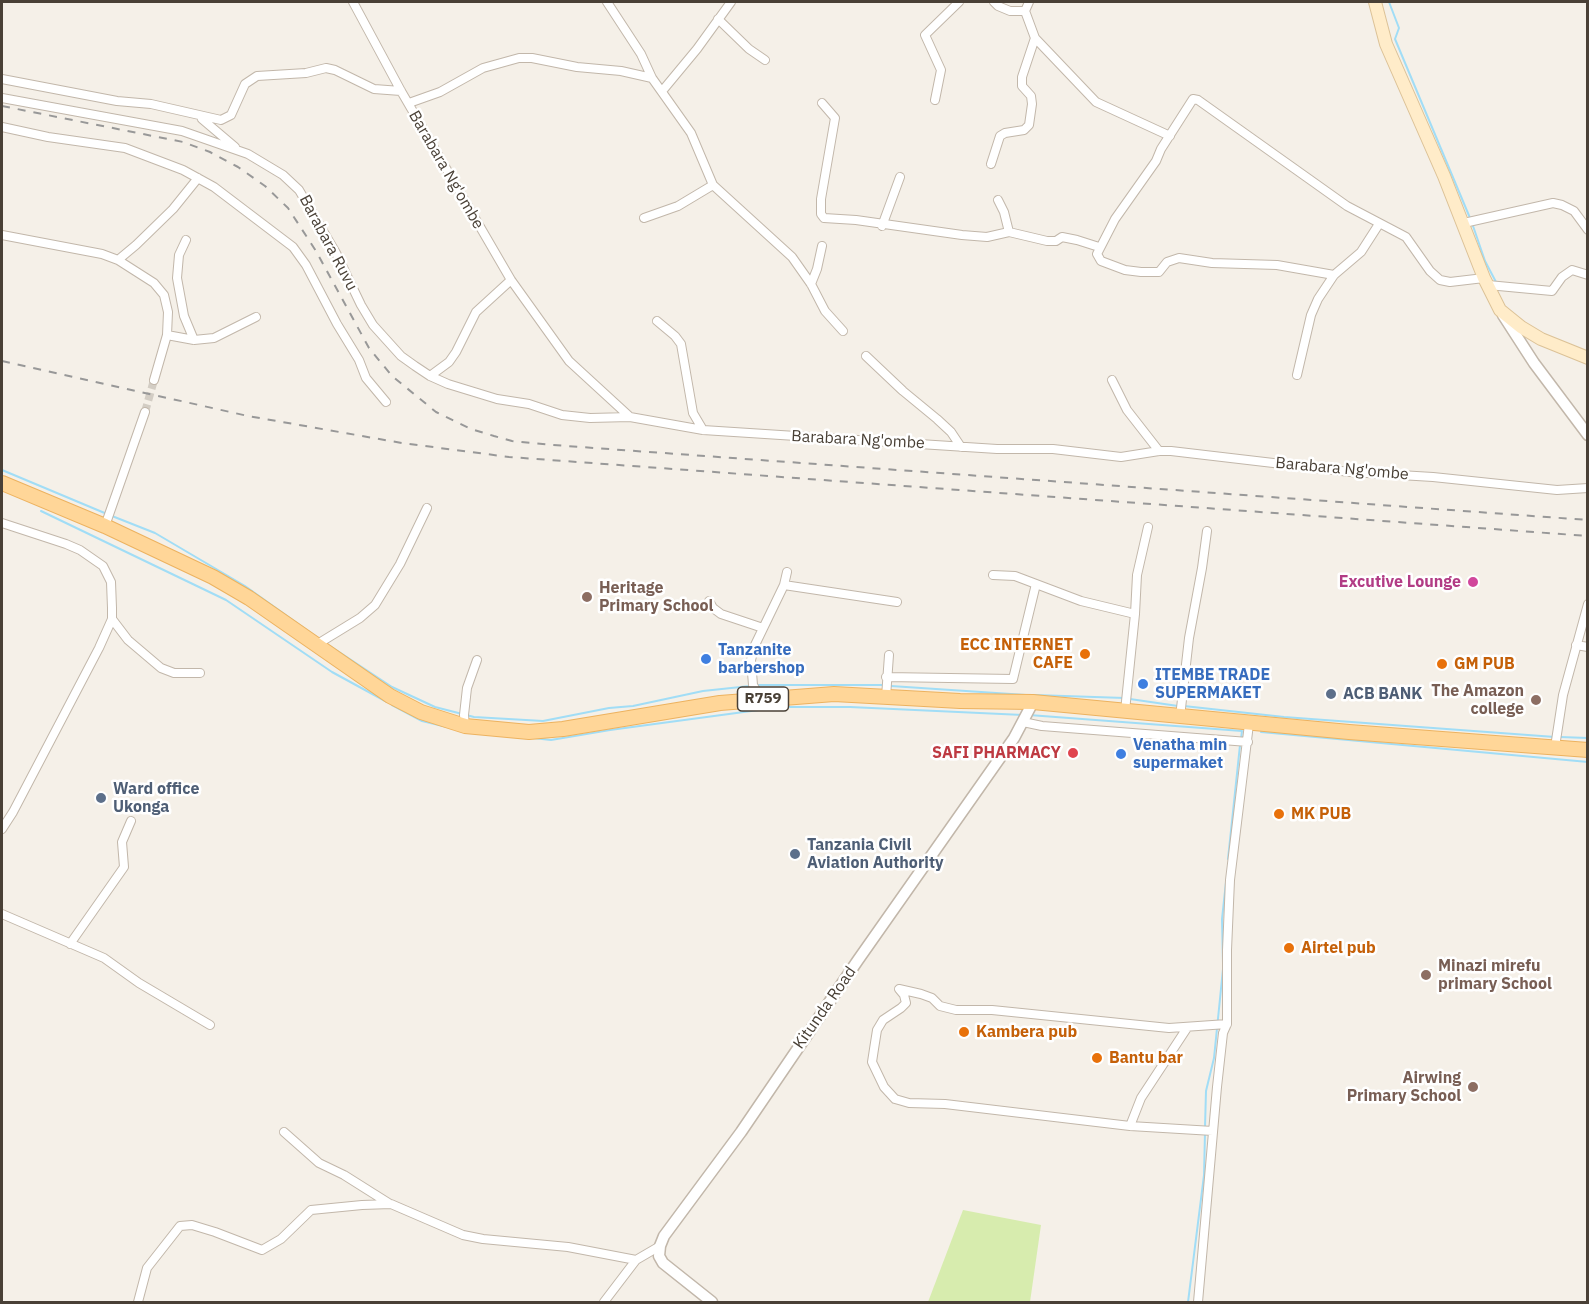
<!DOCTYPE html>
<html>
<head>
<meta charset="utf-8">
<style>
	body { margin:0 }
	#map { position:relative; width:1589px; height:1304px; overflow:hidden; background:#f5f0e8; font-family:"IBM Plex Sans",sans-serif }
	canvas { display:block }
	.frame { position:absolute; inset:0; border:3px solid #494036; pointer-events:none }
</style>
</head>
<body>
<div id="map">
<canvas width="1589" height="1304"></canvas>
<div class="frame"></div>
</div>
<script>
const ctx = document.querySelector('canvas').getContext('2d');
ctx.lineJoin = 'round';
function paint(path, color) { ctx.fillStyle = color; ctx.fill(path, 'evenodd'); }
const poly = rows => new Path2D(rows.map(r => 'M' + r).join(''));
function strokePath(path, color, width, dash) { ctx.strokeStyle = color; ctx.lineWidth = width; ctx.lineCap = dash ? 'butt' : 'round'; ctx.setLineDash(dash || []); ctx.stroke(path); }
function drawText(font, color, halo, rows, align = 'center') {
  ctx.font = font + ' "IBM Plex Sans",sans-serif'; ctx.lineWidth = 5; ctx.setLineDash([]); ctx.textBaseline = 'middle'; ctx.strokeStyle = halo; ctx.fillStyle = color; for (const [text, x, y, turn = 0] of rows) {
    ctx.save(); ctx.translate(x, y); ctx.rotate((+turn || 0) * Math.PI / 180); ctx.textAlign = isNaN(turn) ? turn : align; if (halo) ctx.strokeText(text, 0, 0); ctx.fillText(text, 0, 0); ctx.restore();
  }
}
paint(poly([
	[963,1210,1041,1225,1030,1302,928,1302]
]), '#d7ecae');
strokePath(poly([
	[1389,2,1399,28,1395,39,1470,218],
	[1472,223,1485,261,1496,282],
	[2,470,107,514],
	[41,511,226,600,332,672,387,702],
	[112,516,155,533,245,586,318,638],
	[330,646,392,687,435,707,474,717,543,721,609,708,633,706,703,691,750,686],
	[756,685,885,685],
	[891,686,1026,695],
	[1034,695,1125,698],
	[1130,699,1178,706],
	[392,705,422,721,447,727],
	[1184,706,1284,717,1555,737],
	[1029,715,1242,731,1241,739],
	[1261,732,1588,762],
	[1560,737,1588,738],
	[533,738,551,740,610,730,781,707,850,707,1023,715],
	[1228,859,1240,745],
	[1223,963,1222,919,1226,882],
	[1205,1127,1206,1091,1214,1058,1223,969],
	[1188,1302,1204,1175,1205,1133]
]), '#a1ddf6', 2);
strokePath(poly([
	[145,412,154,380]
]), '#d3cdc4', 8, [8, 4]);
const minor = poly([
	[353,2,401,91,511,280,569,361,630,417,703,430,997,449,1053,449,1121,457,1159,451,1171,451,1350,472,1433,477,1557,490,1588,488],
	[607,2,641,54,652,78],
	[994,2,998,6,1010,11,1025,11],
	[1029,2,1025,11,1035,38,1096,102,1170,136],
	[718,19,749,49,765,60],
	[2,79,117,101,151,104,221,120,231,115,245,84,257,76,306,73,326,68,335,70,374,89,401,91],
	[663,90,697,49,731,2],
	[2,98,182,131,248,154,283,175,299,190,336,253,361,305,373,325,401,356,415,366,430,376,448,384,497,399,529,404,562,415,590,418,630,417],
	[935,100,941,70,925,35,959,2],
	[409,103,440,92,483,68,519,58,532,58,577,67,621,71,652,78,691,133,713,185,792,257,811,284,825,311,843,331],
	[822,103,835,118,821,199,821,214,824,218,856,220,962,235,987,237,1009,232,1047,241,1056,241,1062,237,1077,240,1099,247],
	[202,119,235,147],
	[2,127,48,137,125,148,183,170,214,187,293,247,306,265,337,324,359,360,366,378,386,402],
	[991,164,1000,136,1005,133,1024,130,1029,125,1032,104,1031,96,1022,86,1022,77,1035,38],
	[998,200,1004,212,1009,232],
	[644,218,678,206,713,185],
	[1464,223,1553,203,1562,205,1574,211,1588,230],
	[882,226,900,177],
	[2,235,102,254,118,260,154,283,164,295,168,312,167,335,154,380],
	[186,240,179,255,177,278,184,316,194,340],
	[118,260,136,245,173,209,198,178],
	[1334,275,1277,265,1212,263,1179,258,1167,262,1159,272,1141,272,1125,270,1101,261,1097,254,1115,219,1156,161,1161,149,1193,99,1198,100,1347,206,1406,237,1430,271,1440,280,1450,282,1484,278],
	[811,284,817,269,822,246],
	[1488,285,1552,291,1562,277,1572,270,1588,275],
	[657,321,675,336,681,344,693,413,703,430],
	[167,335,194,340,214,338,256,317],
	[866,356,903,391,937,419,951,432,961,447],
	[1297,375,1311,315,1318,299,1334,275,1361,252,1379,224],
	[430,376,449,362,456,352,476,312,511,280],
	[1112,380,1127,410,1159,451],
	[2,523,66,544,80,550,103,566,111,582,112,608,112,619,99,648,13,812,2,829],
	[105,526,145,412],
	[993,575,1015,576,1081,601,1135,614],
	[784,585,897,602],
	[709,601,713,608,721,614,763,628],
	[112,619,128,640,161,668,174,673,200,673],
	[316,645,360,618,375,605,400,564,427,508],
	[1576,645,1588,647],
	[886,677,1013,679,1036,584],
	[886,697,889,655],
	[761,699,753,685,751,660,755,645,784,585,787,572],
	[1125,711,1135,614,1137,575,1148,527],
	[1180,717,1189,638,1202,568,1207,531],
	[1023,722,1042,726,1248,742],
	[465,726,464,715,467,688,477,660],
	[1555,747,1563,695,1588,604],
	[2,914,104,958,139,983,210,1025],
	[70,944,124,867,122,842,131,821],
	[1130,1126,1141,1098,1187,1028],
	[1213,1131,1130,1126,945,1104,909,1103,895,1099,884,1087,872,1062,874,1049,877,1030,883,1020,901,1008,906,1003,904,995,899,989,921,994,932,998,940,1006,956,1010,992,1010,1169,1028,1227,1024],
	[284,1132,319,1163,344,1175,390,1204],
	[138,1302,147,1268,180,1226,192,1225,215,1232,262,1250,281,1239,311,1210,362,1205,391,1204,463,1235,483,1239,568,1247,636,1260],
	[604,1302,636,1260,660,1246],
	[1198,1302,1217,1087,1223,1033,1227,1024,1227,950,1230,880,1249,724]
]);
const tertiary = poly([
	[1503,315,1534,363,1588,435],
	[712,1302,663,1263,659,1256,660,1246,664,1236,741,1132,858,960,1014,738,1033,702]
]);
const secondary = poly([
	[1375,2,1386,44,1444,176,1484,278,1500,310,1521,327,1541,339,1588,358]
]);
const primary = poly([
	[2,483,105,526,213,577,249,598,390,696,421,712,465,726,529,732,563,729,720,703,834,694,960,701,1033,702,1349,732,1588,750]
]);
strokePath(minor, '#c2b7aa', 10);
strokePath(tertiary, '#c2b7aa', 13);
strokePath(secondary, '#dcc297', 14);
strokePath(primary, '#edb25f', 16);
strokePath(minor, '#fff', 8);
strokePath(tertiary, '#fff', 10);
strokePath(secondary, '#ffecc9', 12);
strokePath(primary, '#ffd698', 14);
strokePath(poly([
	[2,106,183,142,210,152,238,167,265,186,288,208,316,251,369,348,392,376,436,412,471,429,494,436,512,441,553,445,1588,520],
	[2,361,248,416,402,443,509,457,1588,536]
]), '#989898', 2, [8, 8]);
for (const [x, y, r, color] of [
	[1473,582,6,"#d1479c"],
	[587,597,6,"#8d6e63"],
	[1085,654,6,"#e8710a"],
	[706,659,6,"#3f7fe0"],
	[1442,664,6,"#e8710a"],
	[1143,684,6,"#3f7fe0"],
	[1331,694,6,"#5c6f8a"],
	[1536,700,6,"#8d6e63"],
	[1073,753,6,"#e0444e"],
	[1121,754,6,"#3f7fe0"],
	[101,798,6,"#5c6f8a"],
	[1279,814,6,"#e8710a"],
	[795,854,6,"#5c6f8a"],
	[1289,948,6,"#e8710a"],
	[1426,975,6,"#8d6e63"],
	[964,1032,6,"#e8710a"],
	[1097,1058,6,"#e8710a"],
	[1473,1087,6,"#8d6e63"]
]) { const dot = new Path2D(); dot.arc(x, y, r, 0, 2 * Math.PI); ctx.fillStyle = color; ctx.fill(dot); strokePath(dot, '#fff', 2); }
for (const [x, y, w] of [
	[763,699,51]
]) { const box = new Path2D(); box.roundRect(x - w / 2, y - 12, w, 24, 4.5); ctx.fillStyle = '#fff'; ctx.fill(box); strokePath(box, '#494036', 1.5); }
drawText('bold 15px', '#494036', null, [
	["R759",763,699]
]);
drawText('16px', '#494036', '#fff', [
	["Barabara Ng'ombe",446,170,60],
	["Barabara Ruvu",328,243,62],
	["Barabara Ng'ombe",858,440,3],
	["Barabara Ng'ombe",1342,469,5],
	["Kitunda Road",825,1008,-55]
]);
drawText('bold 16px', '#b23c85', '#fff', [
	["Excutive Lounge",1461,582]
], 'right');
drawText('bold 16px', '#785e54', '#fff', [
	["Heritage",599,588],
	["Primary School",599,606],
	["The Amazon",1524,691,"right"],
	["college",1524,709,"right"],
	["Minazi mirefu",1438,966],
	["primary School",1438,984],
	["Airwing",1461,1078,"right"],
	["Primary School",1461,1096,"right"]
], 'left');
drawText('bold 16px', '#c56008', '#fff', [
	["ECC INTERNET",1073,645,"right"],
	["CAFE",1073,663,"right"],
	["GM PUB",1454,664],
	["MK PUB",1291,814],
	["Airtel pub",1301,948],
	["Kambera pub",976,1032],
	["Bantu bar",1109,1058]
], 'left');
drawText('bold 16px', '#366cbe', '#fff', [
	["Tanzanite",718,650],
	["barbershop",718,668],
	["ITEMBE TRADE",1155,675],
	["SUPERMAKET",1155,693],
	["Venatha min",1133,745],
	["supermaket",1133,763]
], 'left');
drawText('bold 16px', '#4e5e75', '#fff', [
	["ACB BANK",1343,694],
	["Ward office",113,789],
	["Ukonga",113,807],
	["Tanzania Civil",807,845],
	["Aviation Authority",807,863]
], 'left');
drawText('bold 16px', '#be3a42', '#fff', [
	["SAFI PHARMACY",1061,753]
], 'right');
</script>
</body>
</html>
